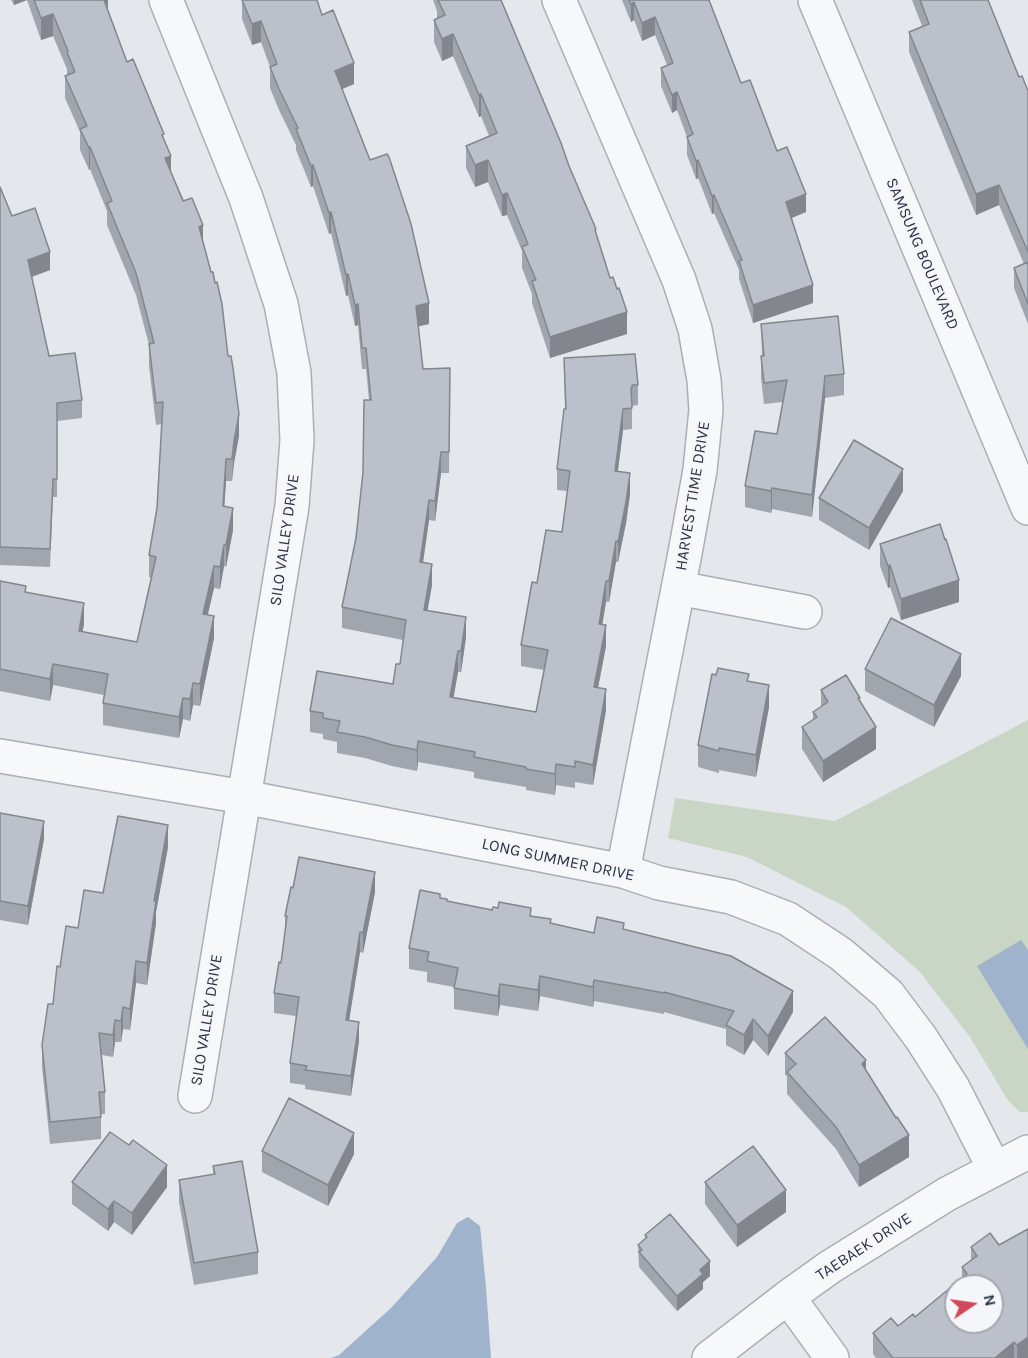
<!DOCTYPE html>
<html>
<head>
<meta charset="utf-8">
<style>
	body { margin:0 }
	#map { position:relative; width:1028px; height:1358px; overflow:hidden; background:#e4e7ec; font-family:Karla,sans-serif }
	canvas { display:block }
	.north { position:absolute; left:944px; top:1274px; width:60px; height:60px; box-sizing:border-box; background:#f4f6f9; border:2px solid #a4a8b1; border-radius:50%; rotate:77deg; font-size:16px; font-weight:700; line-height:24px; text-align:center; color:#2b3445 }
	.north::after { content:''; display:block; margin:auto; width:21px; height:27px; background:#d1495b; clip-path:polygon(50% 0,100% 100%,50% 72%,0 100%) }
</style>
</head>
<body>
<div id="map">
<canvas width="1028" height="1358"></canvas>
<div class="north">N</div>
</div>
<script>
const ctx = document.querySelector('canvas').getContext('2d');
ctx.lineJoin = 'round';
function paint(path, color) { ctx.fillStyle = color; ctx.fill(path, 'evenodd'); }
const poly = rows => new Path2D(rows.map(r => 'M' + r).join(''));
function strokePath(path, color, width, dash) { ctx.strokeStyle = color; ctx.lineWidth = width; ctx.lineCap = dash ? 'butt' : 'round'; ctx.setLineDash(dash || []); ctx.stroke(path); }
function drawText(font, color, halo, rows, align = 'center') {
  ctx.font = font + ' Karla,sans-serif'; ctx.lineWidth = 5; ctx.setLineDash([]); ctx.textBaseline = 'middle'; ctx.strokeStyle = halo; ctx.fillStyle = color; for (const [text, x, y, turn = 0] of rows) {
    ctx.save(); ctx.translate(x, y); ctx.rotate((+turn || 0) * Math.PI / 180); ctx.textAlign = isNaN(turn) ? turn : align; if (halo) ctx.strokeText(text, 0, 0); ctx.fillText(text, 0, 0); ctx.restore();
  }
}
paint(poly([
	[1028,720,1028,1112,1020,1112,1007,1099,970,1037,920,972,846,907,747,857,668,838,675,798,835,821]
]), '#c9d6c5');
paint(poly([
	[1021,940,1028,950,1028,1049,977,966],
	[468,1217,480,1226,486,1287,491,1358,331,1358,339,1355,391,1308,437,1257,457,1223]
]), '#9fb4cc');
const minor = poly([
	[166,0,246,198,281,304,294,373,297,440,292,506,195,1096],
	[559,0,679,280,695,329,704,380,706,410,700,470,685,553,623,871],
	[815,0,1028,508],
	[678,588,805,612],
	[0,756,244,797,623,871,659,883,731,897,788,919,841,954,888,994,921,1038,953,1088,994,1168],
	[788,1297,832,1358],
	[709,1358,788,1297,830,1267,947,1194,1028,1152]
]);
strokePath(minor, '#a9aeb7', 36);
strokePath(minor, '#f7f8fa', 33);
paint(poly([
	[11,0,108,0,108,12,127,62,164,138,171,172,203,242,228,356,239,436,234,463,232,481,226,481,224,507,233,530,226,567,224,566,220,589,214,588,207,615,214,638,200,706,193,705,190,721,183,719,179,738,103,725,103,703,104,695,53,685,50,701,0,691,0,581,26,592,84,624,82,632,137,642,152,578,149,577,149,555,157,508,162,424,156,425,149,366,149,345,136,295,107,225,107,211,90,169,89,170,80,150,80,132,65,98,65,76,67,75,67,69,53,36,41,40,27,0,14,5],
	[242,0,317,0,322,15,354,84,342,89,429,324,418,326,423,369,450,368,449,473,441,473,435,521,429,520,423,562,432,585,427,611,466,637,461,672,458,672,453,698,536,712,544,670,521,666,521,645,537,583,562,532,567,491,557,490,557,469,565,409,564,358,638,385,638,405,632,406,632,429,623,430,618,471,630,494,626,523,618,562,616,562,609,602,606,602,602,624,606,646,598,688,606,710,593,785,575,782,575,788,556,785,555,795,526,790,526,787,474,778,474,772,418,762,417,771,392,766,365,758,337,753,337,742,323,739,323,734,310,732,310,711,393,684,400,664,403,640,342,628,342,607,356,538,363,472,369,400,366,369,362,369,358,325,355,326,348,295,346,296,331,233,329,234,313,186,311,187,296,150,296,145,279,110,270,88,270,67,261,42,252,45,242,19],
	[433,0,501,0,596,235,627,334,550,358,532,303,532,294,522,268,522,251,507,215,502,216,488,182,475,187,466,168,466,146,489,136,481,116,479,117,453,56,442,61,434,42,434,20,437,19,437,11],
	[622,0,709,0,741,83,777,151,806,212,792,218,813,303,753,323,739,279,739,270,714,213,712,214,698,178,696,179,687,155,687,137,677,110,672,113,661,86,661,68,667,65,655,35,642,41,634,20,631,22],
	[912,0,988,0,1019,77,1028,91,1028,324,1014,288,1014,268,1024,264,999,205,976,215,909,52,909,32,922,26],
	[0,187,12,216,50,270,32,277,49,356,82,400,82,418,57,421,57,497,53,497,50,567,0,565],
	[761,324,844,374,844,395,825,398,812,517,772,509,771,513,745,507,745,486,777,434,783,402,764,404,761,378,761,356,762,356],
	[903,491,869,550,819,520,819,498],
	[945,540,959,602,901,620,890,587,888,588,880,566,880,544],
	[865,669,961,676,934,727,865,691],
	[749,681,769,707,756,777,719,770,719,773,698,767,698,745],
	[821,690,860,701,876,749,823,782,802,749,802,727,813,719,813,712,821,707],
	[0,813,44,839,28,925,0,920],
	[168,847,156,912,156,923,147,985,136,983,130,1030,123,1029,121,1042,115,1042,113,1057,102,1055,105,1092,105,1114,101,1114,101,1139,50,1144,42,1067,42,1045,53,1004,60,967,78,928,103,893],
	[375,892,363,953,360,952,349,1020,359,1041,351,1096,305,1089,305,1085,290,1083,290,1063,296,1016,274,1013,274,993,281,963,285,931,285,916],
	[440,898,447,901,492,910,531,916,551,923,594,933,624,929,793,1012,768,1056,753,1040,744,1055,726,1045,726,1029,664,1012,664,1014,594,1001,593,1007,540,996,538,1011,500,1005,498,1016,454,1009,454,987,427,982,427,972,409,969,409,948],
	[785,1053,866,1070,896,1118,909,1157,859,1187,836,1149,787,1094,787,1076,785,1075],
	[262,1151,354,1154,328,1206,262,1172],
	[213,1166,258,1252,258,1274,194,1285,179,1202,179,1180,213,1174],
	[72,1182,167,1187,132,1235,114,1222,108,1231,72,1204],
	[705,1182,786,1212,737,1247,705,1204],
	[990,1233,1028,1358,876,1358,873,1354,873,1333,898,1326,915,1317,962,1278,962,1267,971,1260,971,1247],
	[645,1235,710,1276,703,1282,703,1289,677,1311,639,1267,638,1245,645,1239]
]), '#a1a5ae');
paint(poly([
	[14,0,27,0,14,5],
	[104,0,108,0,108,19],
	[634,2,634,20,631,22,631,4],
	[53,14,53,36,41,40,41,18],
	[655,17,655,35,642,41,642,23],
	[261,21,261,42,252,45,252,24],
	[453,34,453,56,442,61,442,39],
	[354,63,354,84,335,92,335,71],
	[677,92,677,110,672,113,672,95],
	[481,94,481,116,479,117,479,95],
	[90,147,90,169,89,170,89,148],
	[171,156,171,177,165,158],
	[488,160,488,182,475,187,475,165],
	[698,160,698,178,696,179,696,161],
	[313,165,313,186,311,187,311,166],
	[999,185,999,205,976,215,976,194],
	[507,193,507,215,502,216,502,195],
	[806,194,806,212,786,220,786,202],
	[714,195,714,213,712,214,712,196],
	[331,212,331,233,329,234,329,213],
	[203,225,203,247,199,227],
	[50,252,50,270,28,278,28,260],
	[348,274,348,295,346,296,346,275],
	[813,285,813,303,753,323,753,305],
	[429,303,429,324,416,327,416,306],
	[358,304,358,325,355,326,355,305],
	[627,312,627,334,550,358,550,337],
	[825,376,825,398,812,517,812,495],
	[623,409,623,430,615,492,615,471],
	[239,414,239,436,234,463,232,481,234,441],
	[441,452,441,473,435,521,435,501],
	[226,459,226,481,223,528,223,506],
	[903,469,903,491,869,550,869,528],
	[630,473,630,494,626,523,618,562,618,542],
	[772,488,772,509,771,513,771,491],
	[429,500,429,520,420,583,420,562],
	[233,508,233,530,226,567,226,545],
	[616,541,616,562,609,602,609,581],
	[224,545,224,566,220,589,220,567],
	[432,564,432,585,424,631,424,610],
	[890,565,890,587,888,588,888,566],
	[214,566,214,588,203,636,203,614],
	[959,580,959,602,901,620,901,599],
	[606,581,606,602,599,645,599,624],
	[84,603,84,624,79,653,79,631],
	[214,616,214,638,200,706,200,684],
	[466,617,466,637,461,672,461,651],
	[606,625,606,646,594,708,594,687],
	[458,651,458,672,450,718,450,697],
	[961,654,961,676,934,727,934,705],
	[53,664,53,685,50,701,50,679],
	[193,683,193,705,190,721,190,699],
	[769,685,769,707,756,777,756,755],
	[606,689,606,710,593,785,593,765],
	[183,698,183,719,179,738,179,717],
	[876,727,876,749,823,782,823,761],
	[418,741,418,762,417,771,417,750],
	[556,764,556,785,555,795,555,774],
	[44,821,44,839,28,925,28,906],
	[168,825,168,847,156,912,156,923,147,985,147,963,154,901],
	[375,872,375,892,363,953,363,933],
	[360,932,360,952,346,1040,346,1020],
	[136,961,136,983,130,1030,130,1009],
	[540,976,540,996,538,1011,538,990],
	[594,980,594,1001,593,1007,593,987],
	[500,984,500,1005,498,1016,498,996],
	[793,991,793,1012,768,1056,768,1036],
	[123,1007,123,1029,121,1042,121,1021],
	[753,1019,753,1040,744,1055,744,1035],
	[115,1020,115,1042,113,1057,113,1035],
	[359,1022,359,1041,351,1096,351,1076],
	[866,1060,866,1082,862,1064],
	[354,1133,354,1154,328,1206,328,1185],
	[909,1135,909,1157,859,1187,859,1165],
	[167,1165,167,1187,132,1235,132,1213],
	[786,1190,786,1212,737,1247,737,1225],
	[114,1201,114,1222,108,1231,108,1209],
	[710,1261,710,1276,703,1282,703,1289,677,1311,677,1296,700,1270],
	[1028,1337,1028,1358,1017,1358,1017,1345],
	[1014,1342,1014,1358,995,1358]
]), '#83868d');
const building = poly([
	[34,0,104,0,127,62,133,59,164,134,162,135,171,156,165,158,183,201,192,198,203,225,199,227,211,272,213,272,215,283,217,282,222,304,228,356,231,356,233,368,239,414,234,441,232,459,226,459,223,506,233,508,226,545,224,545,220,567,214,566,203,614,214,616,200,684,193,683,190,699,183,698,179,717,103,703,108,674,53,664,50,679,0,669,0,581,26,586,25,592,84,603,79,631,137,642,156,557,149,555,157,508,163,402,156,403,149,344,154,343,136,273,107,203,112,201,90,147,89,148,80,129,87,126,65,76,75,72,67,52,68,51,53,14,41,18,34,0],
	[242,0,317,0,322,15,333,10,354,63,335,71,370,160,387,154,389,157,411,224,429,303,416,306,423,369,450,368,449,452,441,452,435,501,429,500,420,562,432,564,424,610,466,617,461,651,458,651,450,697,536,712,548,650,521,645,532,582,537,583,546,530,562,532,570,471,557,469,564,409,566,409,564,358,635,354,638,385,632,385,632,388,631,388,632,408,623,409,615,471,630,473,626,502,618,542,616,541,609,581,606,581,599,624,606,625,594,687,606,689,593,765,575,761,575,767,556,764,555,774,526,769,526,767,474,757,475,752,418,741,417,750,392,745,365,737,337,732,340,721,323,718,323,713,310,711,317,671,393,684,396,664,400,664,406,620,342,607,356,538,360,500,363,472,364,400,371,400,366,348,362,348,358,304,355,305,348,274,346,275,331,212,329,213,313,165,311,166,296,129,298,128,279,89,270,67,277,64,261,21,252,24,242,0],
	[438,0,501,0,561,143,569,166,596,229,595,230,610,278,613,277,617,289,619,288,627,312,550,337,532,281,536,280,522,247,528,244,507,193,502,195,488,160,475,165,466,146,497,133,481,94,479,95,453,34,442,39,434,20,445,15,438,0],
	[629,0,709,0,741,83,750,80,777,151,787,147,806,194,786,202,813,285,753,305,739,261,742,260,714,195,712,196,698,160,696,161,687,137,693,134,677,92,672,95,661,68,673,63,655,17,642,23,634,2,631,4,629,0],
	[920,0,988,0,1019,77,1022,76,1028,91,1028,252,999,185,976,194,909,32,929,24,920,0],
	[0,187,12,216,35,208,50,252,28,260,49,356,75,353,82,400,57,403,57,479,53,479,50,549,0,547,0,187],
	[1028,262,1028,304,1014,268,1028,262],
	[838,316,844,374,825,376,812,495,772,488,771,491,745,486,755,431,777,434,787,380,764,383,761,356,764,356,761,324,838,316],
	[854,440,903,469,869,528,819,498,854,440],
	[940,524,945,540,946,539,959,580,901,599,890,565,888,566,880,544,940,524],
	[891,618,961,654,934,705,865,669,891,618],
	[718,668,749,674,747,681,769,685,756,755,719,748,719,751,698,745,712,674,716,675,718,668],
	[846,675,860,698,858,698,876,727,823,761,802,727,817,717,813,712,828,702,821,690,846,675],
	[0,813,44,821,28,906,0,901,0,813],
	[118,816,168,825,154,901,156,901,147,963,136,961,130,1009,123,1007,121,1021,115,1020,113,1035,99,1033,105,1092,99,1092,101,1117,50,1122,42,1045,48,1004,53,1004,57,966,60,967,66,926,78,928,84,890,103,893,118,816],
	[299,857,375,872,363,933,360,932,346,1020,359,1022,351,1076,305,1070,307,1066,290,1063,299,997,274,993,279,962,281,963,287,916,285,916,291,887,293,888,299,857],
	[420,890,440,894,440,898,447,899,447,901,492,910,493,907,498,908,499,902,531,908,530,916,551,919,550,923,594,933,597,917,624,923,623,929,731,956,793,991,768,1036,753,1019,744,1035,726,1025,734,1011,664,992,664,993,594,980,593,987,540,976,538,990,500,984,498,996,454,988,458,968,427,961,429,952,409,948,420,890],
	[825,1017,866,1060,862,1064,896,1118,897,1117,909,1135,859,1165,836,1127,787,1072,796,1064,785,1053,825,1017],
	[289,1098,354,1133,328,1185,262,1151,289,1098],
	[110,1132,129,1145,133,1140,167,1165,132,1213,114,1201,108,1209,72,1182,110,1132],
	[753,1146,786,1190,737,1225,705,1182,753,1146],
	[242,1161,258,1252,194,1263,179,1180,215,1174,213,1166,242,1161],
	[670,1214,710,1261,700,1270,703,1274,677,1296,639,1252,642,1250,638,1245,647,1237,645,1235,670,1214],
	[1028,1229,1028,1337,1017,1345,1014,1342,995,1358,893,1358,873,1333,891,1318,898,1326,913,1314,915,1317,967,1274,962,1267,977,1256,971,1247,990,1233,999,1245,1028,1229],
	[956,1286,992,1286,992,1322,956,1322,956,1286]
]);
paint(building, '#bbc0ca');
strokePath(building, '#83868d', 1.5);
drawText('16px', '#2b3445', '#f4f6f9', [
	["SAMSUNG BOULEVARD",922,254,67],
	["HARVEST TIME DRIVE",693,496,-81],
	["SILO VALLEY DRIVE",285,540,-82],
	["LONG SUMMER DRIVE",558,860,12],
	["SILO VALLEY DRIVE",207,1020,-81],
	["TAEBAEK DRIVE",864,1247,-33]
]);
</script>
</body>
</html>
